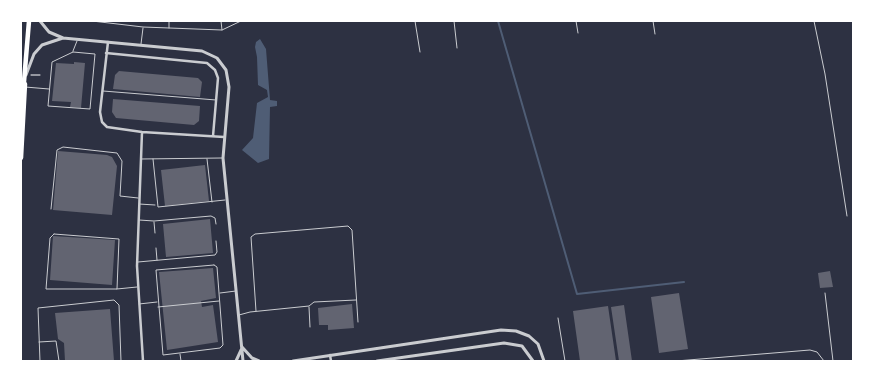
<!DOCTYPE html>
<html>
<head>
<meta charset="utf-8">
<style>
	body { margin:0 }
	#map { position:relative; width:874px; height:382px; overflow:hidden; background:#2d3142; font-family:"Golos Text",sans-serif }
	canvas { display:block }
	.frame { position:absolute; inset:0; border:22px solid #fff; pointer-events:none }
</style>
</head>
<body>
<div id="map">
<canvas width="874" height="382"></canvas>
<div class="frame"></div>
</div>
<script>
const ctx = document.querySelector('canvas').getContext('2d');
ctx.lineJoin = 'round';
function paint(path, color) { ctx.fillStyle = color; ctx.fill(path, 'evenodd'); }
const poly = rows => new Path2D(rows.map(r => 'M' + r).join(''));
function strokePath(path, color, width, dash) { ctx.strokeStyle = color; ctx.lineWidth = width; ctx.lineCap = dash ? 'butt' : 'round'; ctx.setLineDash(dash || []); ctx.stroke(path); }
paint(poly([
	[260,39,266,49,270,100,277,101,277,106,270,107,269,159,258,163,242,150,253,138,257,103,268,97,267,90,258,85,257,57,255,47,256,42]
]), '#4f5d75');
strokePath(poly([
	[498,21,577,294,684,282]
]), '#4f5d75', 2);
paint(poly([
	[74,62,85,63,81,108,70,107,71,102,52,101,56,63,74,64],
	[119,71,198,78,202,82,200,97,113,89,115,75],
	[113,99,200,106,199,121,194,125,116,118,112,112],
	[58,151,107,155,112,157,117,166,112,215,53,210],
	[205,165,209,201,165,206,161,170],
	[210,219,213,253,166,257,163,224],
	[53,236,115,240,112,285,50,280],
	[213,268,216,298,201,301,202,307,213,305,218,342,167,350,159,272],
	[830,271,833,287,820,288,818,273],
	[679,293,688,349,659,353,651,297],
	[352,304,354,328,328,330,328,325,319,325,318,308],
	[624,305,632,361,619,361,611,307],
	[608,306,616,361,580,361,573,311],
	[110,309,114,361,65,361,64,343,58,339,55,313]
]), '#626471');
strokePath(poly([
	[31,75,40,75]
]), '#fff', 1);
strokePath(poly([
	[92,21,143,27,222,30,241,21],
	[169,21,169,28],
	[221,21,222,30],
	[415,21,420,52],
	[454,21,457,48],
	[576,21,578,33],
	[653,21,655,34],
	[814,21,825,74,847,216],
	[141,44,143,28],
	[73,51,77,41],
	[73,52,95,54,90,109,48,106,52,62,73,52],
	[25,87,49,89],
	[103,91,216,100],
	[141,159,222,158],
	[153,159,158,207,225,200],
	[207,159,212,202],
	[139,204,155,205],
	[51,209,57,150,63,147,117,153,122,161,120,196,138,198],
	[139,220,154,221,211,216,215,218,216,224],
	[154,222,155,233],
	[54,234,119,239,117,289,46,289,50,238,54,234],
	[156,248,157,260],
	[138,262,215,255,217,252,216,241],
	[214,265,217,267,223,345,220,348,163,355,156,270,214,265],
	[117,289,137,287],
	[220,293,236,291],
	[825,293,833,361],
	[139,304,157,302],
	[158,307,219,301],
	[309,307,310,327],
	[256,311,251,237,255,234,348,226,352,230,358,322],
	[239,315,250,312,309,306,314,302,356,300],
	[558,318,565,361],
	[39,342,56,341,59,361],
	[180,354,181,361],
	[40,361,38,308,114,300,119,305,121,361],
	[676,361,810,350,817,352,824,361]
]), '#caccd0', 1);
strokePath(poly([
	[108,42,100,112,102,122,107,127,142,132,224,137],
	[106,53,207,63,215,70,218,78,213,136],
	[142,132,137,266,143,361],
	[330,355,331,361]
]), '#caccd0', 2.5);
strokePath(poly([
	[40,21,49,32,63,38],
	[26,75,34,54,42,45,63,38,202,51,217,58,226,70,229,87,223,158,243,361],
	[242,347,252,358,259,361],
	[236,361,242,348],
	[293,361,501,330,516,331,529,336,538,344,544,361],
	[377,361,504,343,522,346,533,361]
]), '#caccd0', 3);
strokePath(poly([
	[21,118,29,21],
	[21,158,25,84]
]), '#fff', 4.5);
</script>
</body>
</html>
